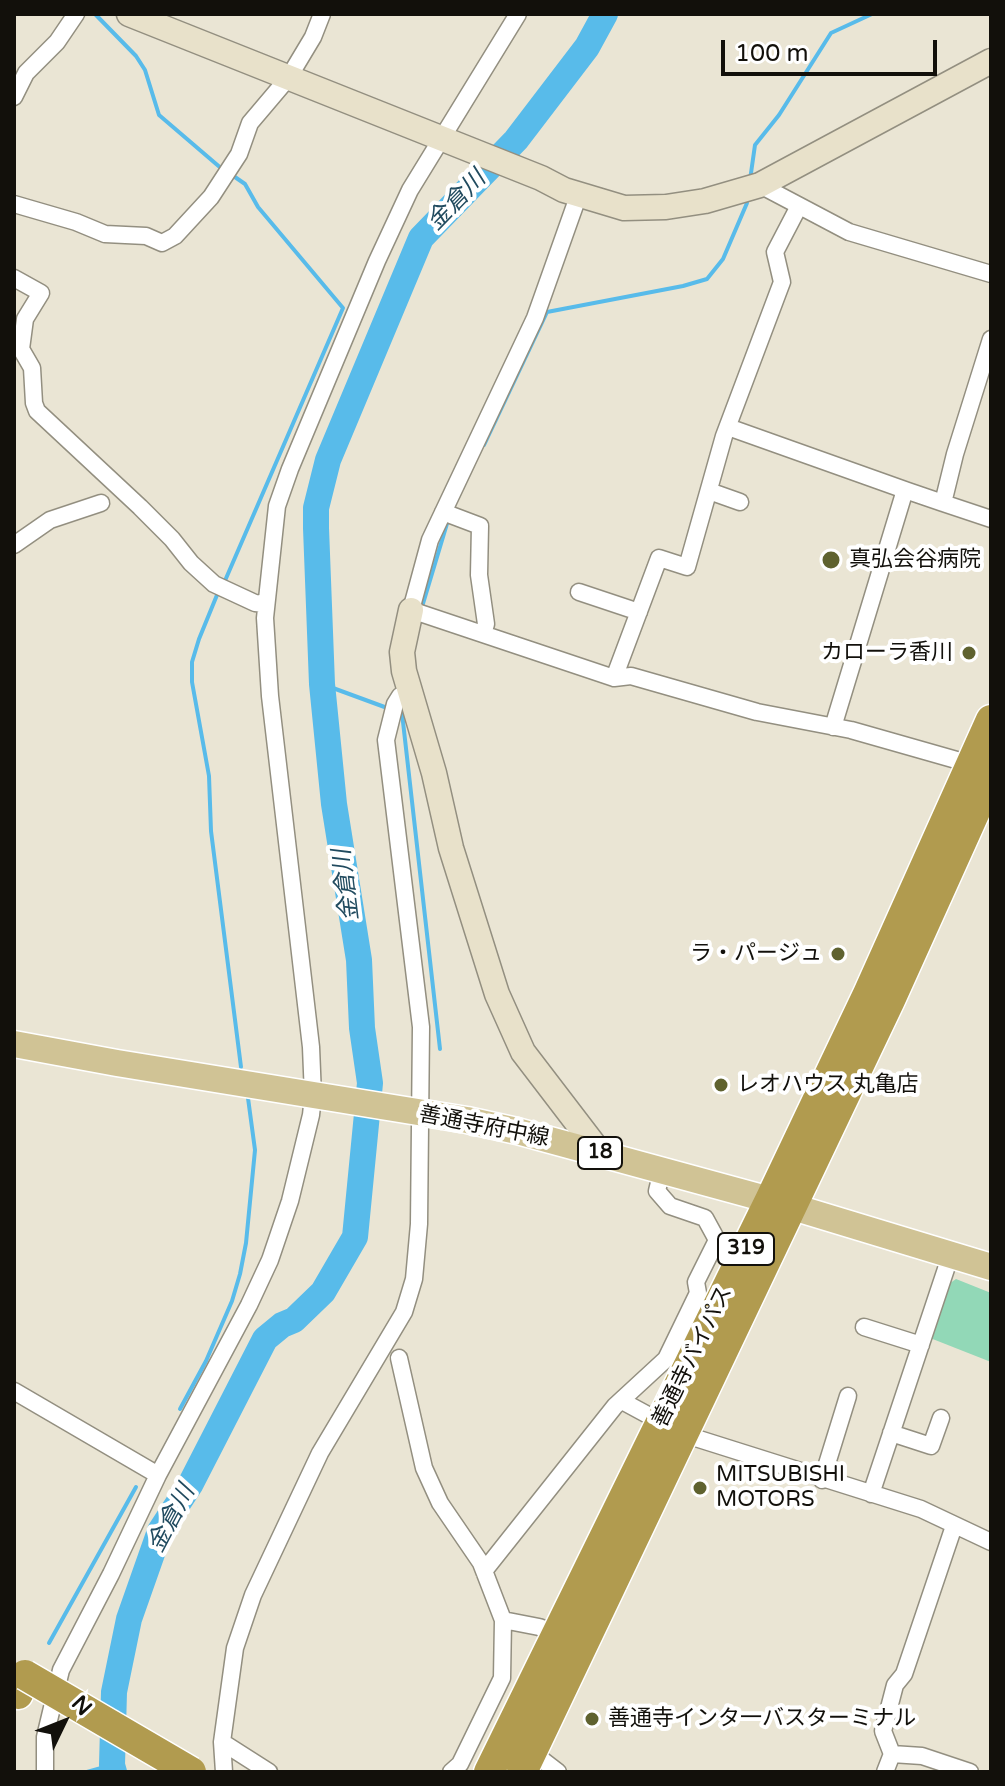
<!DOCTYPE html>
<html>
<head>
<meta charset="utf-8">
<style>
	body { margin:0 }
	#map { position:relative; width:1005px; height:1786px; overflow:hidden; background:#eae5d4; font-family:"Varela Round",sans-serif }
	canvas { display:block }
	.frame { position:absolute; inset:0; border:16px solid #12100b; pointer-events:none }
	.north { position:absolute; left:24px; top:1682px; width:80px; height:80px; -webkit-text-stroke:6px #fff; paint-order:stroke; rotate:47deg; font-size:22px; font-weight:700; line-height:32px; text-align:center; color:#12100b }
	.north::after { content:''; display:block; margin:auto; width:28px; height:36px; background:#12100b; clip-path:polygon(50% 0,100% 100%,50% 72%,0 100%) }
	.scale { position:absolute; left:721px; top:40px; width:216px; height:36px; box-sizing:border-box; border:4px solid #12100b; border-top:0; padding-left:10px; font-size:24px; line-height:28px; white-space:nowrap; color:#12100b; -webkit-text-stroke:6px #fff; paint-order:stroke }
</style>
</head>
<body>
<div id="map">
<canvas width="1005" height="1786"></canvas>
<div class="frame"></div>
<div class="north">N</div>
<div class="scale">100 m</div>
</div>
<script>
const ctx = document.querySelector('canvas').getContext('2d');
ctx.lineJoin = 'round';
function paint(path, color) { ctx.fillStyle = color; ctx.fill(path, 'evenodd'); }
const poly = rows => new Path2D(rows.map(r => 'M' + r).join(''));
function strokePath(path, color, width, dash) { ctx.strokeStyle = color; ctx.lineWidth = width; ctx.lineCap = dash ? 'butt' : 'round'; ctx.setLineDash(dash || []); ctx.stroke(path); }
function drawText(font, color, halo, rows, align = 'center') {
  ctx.font = font + ' "Varela Round","Noto Sans JP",sans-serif'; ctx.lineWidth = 8; ctx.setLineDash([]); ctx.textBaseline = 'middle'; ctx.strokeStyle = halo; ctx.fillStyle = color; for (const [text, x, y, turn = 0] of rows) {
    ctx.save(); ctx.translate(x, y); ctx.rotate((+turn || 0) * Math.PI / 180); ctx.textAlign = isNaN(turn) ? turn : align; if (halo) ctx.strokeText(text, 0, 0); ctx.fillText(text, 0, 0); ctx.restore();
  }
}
paint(poly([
	[956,1279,991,1293,991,1362,925,1336,943,1288]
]), '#92d8b7');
strokePath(poly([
	[95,14,136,56,145,70,159,115,222,169],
	[750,180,755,145,779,115,831,33,872,14],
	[484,445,547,312,683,286,707,279,723,259,747,203],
	[224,583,343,308,258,207,245,184,232,175],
	[217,595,199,639,192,662,192,682,209,776,211,831,241,1067],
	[422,607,449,517],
	[322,684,390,709],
	[399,712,402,713,440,1049],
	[180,1409,206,1361,232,1301,240,1274,246,1243,255,1150,248,1098],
	[49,1643,136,1487],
	[87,1772,112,1765]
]), '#58bbea', 4);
strokePath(poly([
	[114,1772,112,1765,114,1692,129,1619,160,1531,190,1485,265,1339,282,1325,294,1320,323,1292,355,1237,370,1083,362,1028,359,960,334,804,322,684,316,528,316,508,328,460,421,238,516,140,587,47,605,14]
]), '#58bbea', 26);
const street = poly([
	[14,97,26,73,57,42,76,14],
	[760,185,849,232,991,274],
	[579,194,535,318,430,540,411,610,614,678,631,676,757,712,851,730,974,765],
	[14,204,76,222,105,234,146,236,162,243,175,236,211,197,239,154,250,123,289,77,313,37,322,14],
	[14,278,41,293,25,319,21,349,32,368,34,403,37,411,140,507,172,539,191,563,214,584,255,603,266,604],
	[728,427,905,490],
	[709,491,740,502],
	[943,503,991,519],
	[443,512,480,526,479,575,486,624,483,634],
	[14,545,50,520,101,503],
	[579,592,639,612],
	[614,678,659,558,687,567,724,436,782,282,775,252,799,206],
	[833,727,905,490,943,503,955,454,991,339],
	[864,1327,921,1345],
	[399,1358,424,1468,440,1503,481,1563,503,1620,539,1627,564,1636],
	[14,1391,158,1475],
	[622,1401,683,1434,921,1509,991,1542],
	[891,1433,931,1446,941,1418],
	[822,1480,848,1396],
	[871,1494,951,1254],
	[484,1571,615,1406,666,1359,698,1293,696,1282,717,1240,705,1218,670,1206,657,1191,662,1170],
	[222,1742,269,1772],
	[532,1752,558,1772],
	[892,1754,922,1756,970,1772],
	[45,1772,45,1737,61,1670,111,1574,158,1475,249,1305,270,1260,290,1201,311,1115,313,1096,311,1047,270,696,265,618,277,506,290,469,377,261,410,190,518,14],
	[224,1772,222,1742,235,1648,253,1595,320,1453,404,1312,414,1279,419,1224,421,1027,386,740,395,704,400,696,410,692],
	[451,1772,460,1764,502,1678,503,1620],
	[885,1772,892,1754,883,1731,895,1685,904,1674,954,1526]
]);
const secondary = poly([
	[129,14,541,178,564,190,624,208,666,207,705,201,760,185,991,61],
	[411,610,402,652,404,671,434,773,451,848,497,994,523,1052,601,1154]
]);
const primary = poly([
	[14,1044,117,1063,467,1120,517,1131,770,1200,991,1267]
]);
const highway = poly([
	[14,1691,18,1694],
	[489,1772,770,1200,868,994,991,720],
	[522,1772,890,1000,991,776]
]);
strokePath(street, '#938f80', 19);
strokePath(secondary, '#938f80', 27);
strokePath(primary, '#fff', 29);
strokePath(highway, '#fff', 33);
strokePath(street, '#fff', 16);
strokePath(secondary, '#e8e1ca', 24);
strokePath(primary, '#d0c395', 26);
strokePath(highway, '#b19b4f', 30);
const highwayBridge = poly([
	[25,1675,191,1772]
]);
strokePath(highwayBridge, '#fff', 33, []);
strokePath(highwayBridge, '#b19b4f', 30);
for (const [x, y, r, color] of [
	[831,560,10,"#5f622f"],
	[969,653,8,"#5f622f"],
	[838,954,8,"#5f622f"],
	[721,1085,8,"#5f622f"],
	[700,1488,8,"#5f622f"],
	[592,1719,8,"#5f622f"]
]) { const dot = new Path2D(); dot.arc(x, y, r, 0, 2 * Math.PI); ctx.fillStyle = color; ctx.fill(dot); strokePath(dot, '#fff', 3); }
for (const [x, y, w] of [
	[600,1153,44],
	[746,1249,56]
]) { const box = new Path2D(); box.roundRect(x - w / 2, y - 16, w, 32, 6); ctx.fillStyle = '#fff'; ctx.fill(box); strokePath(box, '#12100b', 2); }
drawText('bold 20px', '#12100b', null, [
	["18",600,1153],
	["319",746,1249]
]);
drawText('22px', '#12100b', '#fff', [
	["真弘会谷病院",849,560],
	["カローラ香川",953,653,"right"],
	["ラ・パージュ",822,954,"right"],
	["レオハウス 丸亀店",737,1085],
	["MITSUBISHI",716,1475],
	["MOTORS",716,1500],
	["善通寺インタ一バスターミナル",608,1719]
], 'left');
drawText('22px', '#12100b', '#fff', [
	["善通寺府中線",484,1127,11],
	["善通寺バイパス",693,1357,-64]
]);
drawText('italic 24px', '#214b5f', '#fff', [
	["金倉川",457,201,-46],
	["金倉川",347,885,-97],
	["金倉川",172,1519,-62]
]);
</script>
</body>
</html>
